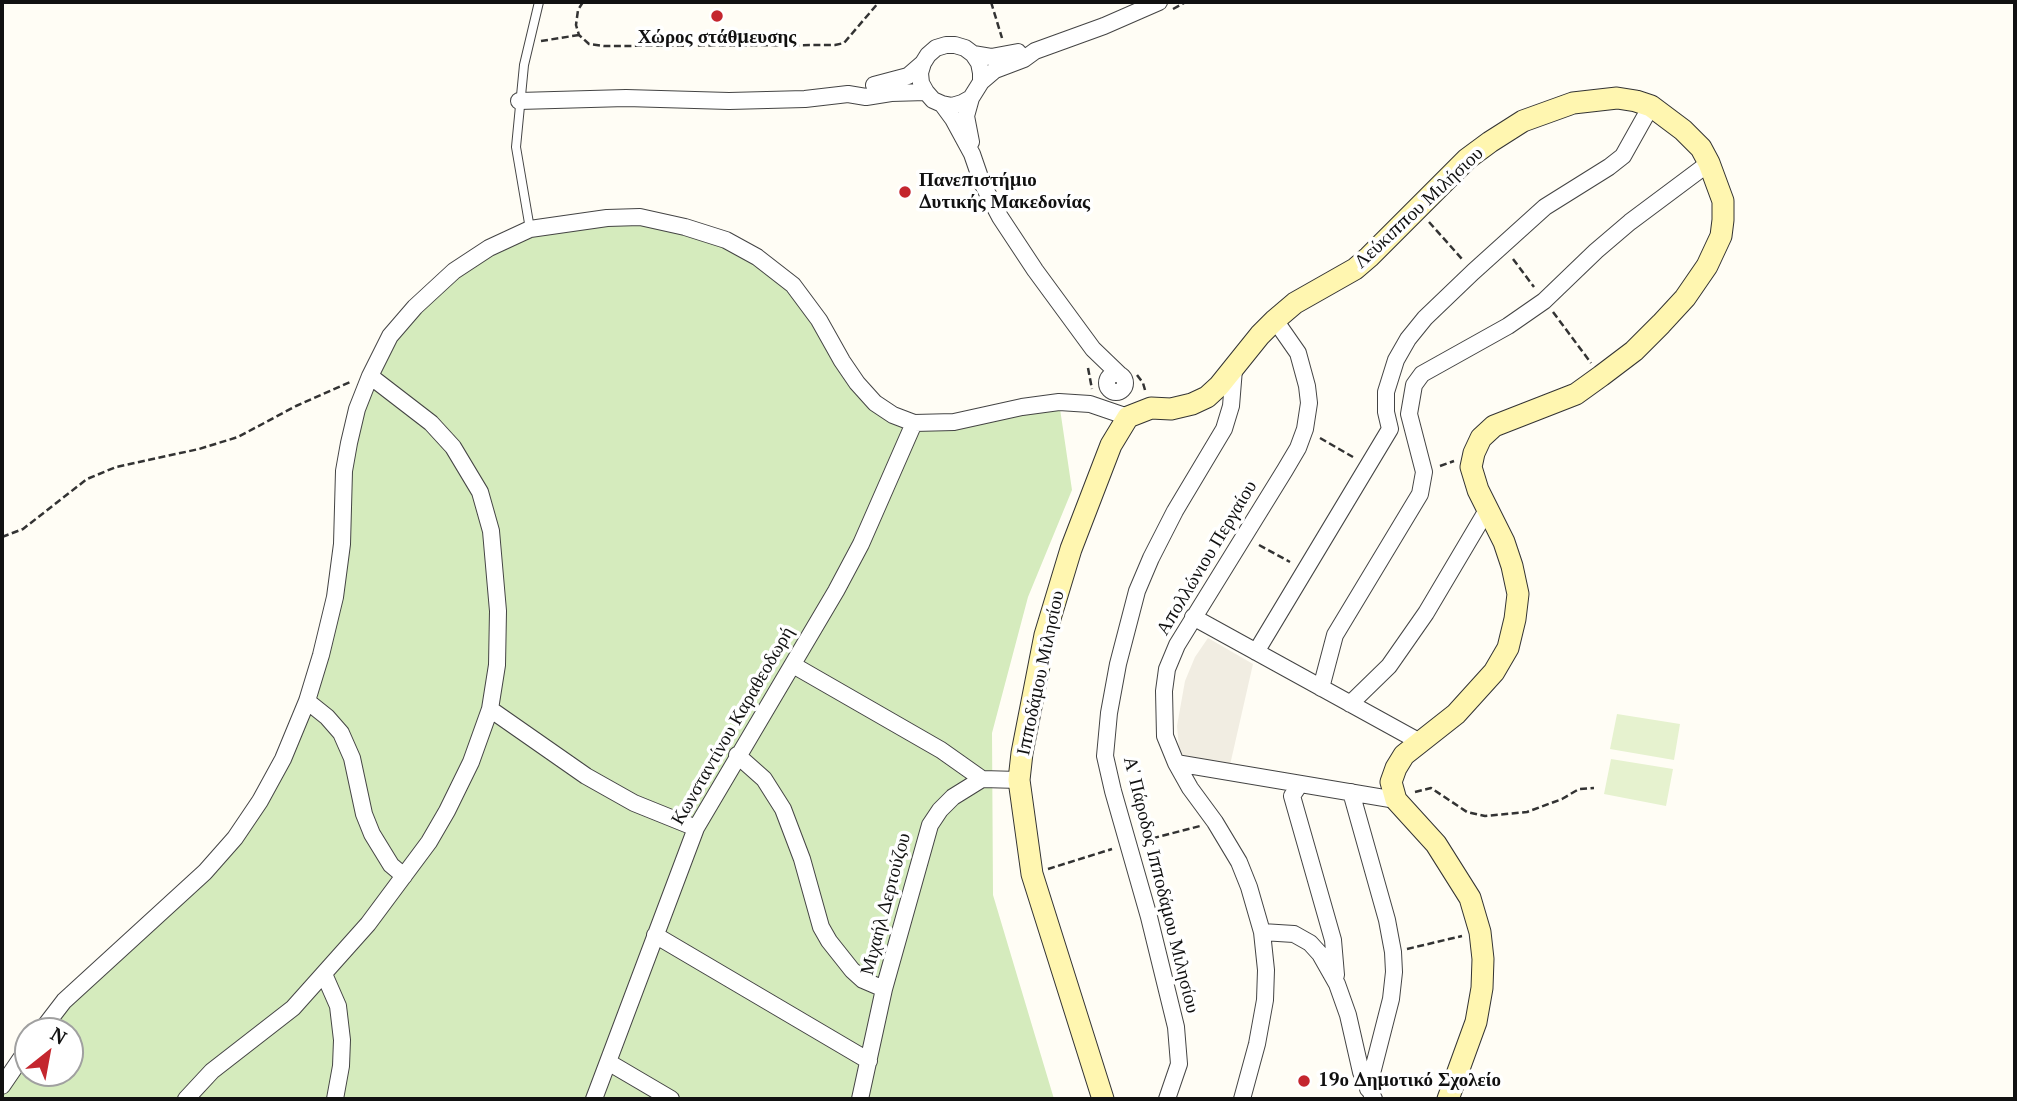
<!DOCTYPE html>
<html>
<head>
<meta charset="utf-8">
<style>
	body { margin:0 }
	#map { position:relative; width:2017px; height:1101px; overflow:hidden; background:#fffdf5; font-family:"PT Serif",serif }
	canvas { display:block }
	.frame { position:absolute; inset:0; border:4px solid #111; pointer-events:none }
	.north { position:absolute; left:14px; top:1017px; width:70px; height:70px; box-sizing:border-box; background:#fff; border:2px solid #a0a0a0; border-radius:50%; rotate:31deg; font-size:19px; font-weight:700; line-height:28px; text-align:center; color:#111 }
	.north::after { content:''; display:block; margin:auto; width:24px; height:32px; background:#c4262e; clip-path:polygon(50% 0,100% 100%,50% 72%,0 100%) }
</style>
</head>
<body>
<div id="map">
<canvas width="2017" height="1101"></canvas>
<div class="frame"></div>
<div class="north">N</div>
</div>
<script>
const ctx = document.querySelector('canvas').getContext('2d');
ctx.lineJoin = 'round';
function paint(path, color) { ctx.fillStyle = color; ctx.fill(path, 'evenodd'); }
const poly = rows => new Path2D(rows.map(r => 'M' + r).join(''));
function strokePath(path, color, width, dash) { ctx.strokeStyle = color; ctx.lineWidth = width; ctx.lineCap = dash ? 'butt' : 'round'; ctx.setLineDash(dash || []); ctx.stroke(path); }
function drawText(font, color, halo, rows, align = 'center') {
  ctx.font = font + ' "PT Serif",serif'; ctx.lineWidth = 7; ctx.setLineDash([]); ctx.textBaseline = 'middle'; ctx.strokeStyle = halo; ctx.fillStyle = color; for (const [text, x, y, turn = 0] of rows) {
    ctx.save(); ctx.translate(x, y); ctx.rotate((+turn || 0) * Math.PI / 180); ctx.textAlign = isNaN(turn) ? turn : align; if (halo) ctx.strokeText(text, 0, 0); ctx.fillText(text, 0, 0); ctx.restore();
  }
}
paint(poly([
	[575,222,685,227,793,285,857,383,914,423,1059,402,1072,490,1028,597,992,733,993,895,1054,1099,2,1099,2,1086,28,1048,28,1073,70,1073,70,1031,41,1031,155,919,260,801,321,655,349,443,390,336,489,248]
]), '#d5ebbd');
paint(poly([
	[1617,714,1680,724,1674,760,1610,749],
	[1611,759,1673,769,1666,806,1604,794]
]), '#e6f2cf');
paint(poly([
	[1208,638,1253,664,1230,765,1183,758,1179,747,1177,726,1185,681,1195,657]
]), '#f1ede2');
const lane = poly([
	[530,229,516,147,524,65,539,2]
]);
const street = poly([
	[973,54,991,57,1018,52],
	[981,82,995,70,1024,59,1035,51,1104,26,1159,2],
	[874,85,908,76,923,63],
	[971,98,962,103,952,106,942,104,933,100,926,92,921,83,920,73,923,63,928,55,936,48,946,45,955,45,965,48,973,54,979,63,981,73,981,82,971,98,966,116,971,142],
	[519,101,626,98,729,101,805,99,848,94,866,97,891,93,926,92],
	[942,104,953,119,972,154,982,183,1000,217,1035,270,1093,349,1120,375],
	'1107 383a9 9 0 1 1 18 0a9 9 0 1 1-18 0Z',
	[1193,617,1420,742],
	[1256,652,1390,429,1386,412,1386,392,1396,360,1408,339,1425,318,1473,272,1545,207,1609,167,1623,156,1651,106],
	[793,665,941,750,982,779],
	[1321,688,1335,635,1420,494,1424,472,1409,414,1414,385,1422,374,1508,326,1544,301,1596,251,1630,222,1709,163],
	[307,701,327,717,341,733,352,758,364,814,372,834,391,865,404,876],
	[1350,704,1389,666,1426,613,1487,510],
	[490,709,586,776,634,803,696,828],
	[737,755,764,779,783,809,802,859,821,927,829,941,852,970,863,980,884,989],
	[1176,763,1396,800],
	[1300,784,1292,796,1333,940,1336,975],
	[1351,792,1387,920,1393,952,1394,972,1391,999,1368,1089],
	[1262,932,1294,934,1310,943,1320,954,1337,984,1348,1015,1361,1072,1374,1099],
	[655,935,869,1061],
	[324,974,338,1006,342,1040,341,1066,335,1099],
	[41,1031,64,1001,205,872,235,838,260,801,283,759,307,701,321,655,335,597,342,544,344,471,349,443,357,409,370,376,390,336,415,307,454,271,489,248,530,229,607,218,640,217,685,227,726,240,757,257,793,285,819,320,842,361,857,383,875,403,893,415,914,423,954,422,1022,407,1059,402,1090,404,1128,417],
	[608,1062,671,1099],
	[2,1086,28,1048],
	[186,1099,212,1071,293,1008,368,924,429,842,447,811,471,762,490,709,497,665,498,611,491,531,480,492,453,447,431,423,370,376],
	[594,1099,696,828,836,591,861,544,914,423],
	[860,1099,884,989,930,825,940,810,953,797,982,779,1019,780],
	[1167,1099,1179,1064,1176,1027,1149,917,1113,791,1105,756,1109,713,1118,664,1137,591,1151,558,1175,511,1224,429,1231,406,1234,369],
	[1242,1099,1257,1044,1265,1000,1266,970,1262,932,1249,887,1239,862,1215,822,1190,788,1176,763,1165,736,1164,691,1167,669,1177,645,1285,470,1298,448,1305,429,1309,403,1307,386,1298,353,1275,320]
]);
const secondary = poly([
	[1103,1099,1032,874,1019,780,1022,753,1045,635,1071,549,1111,445,1128,417,1151,408,1171,409,1192,404,1207,397,1219,386,1260,335,1275,320,1295,303,1355,269,1369,257,1467,159,1490,142,1523,121,1573,103,1617,98,1636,101,1651,106,1683,130,1701,148,1709,163,1723,201,1723,220,1721,236,1707,266,1685,298,1661,324,1634,351,1601,376,1576,394,1494,426,1481,438,1474,453,1471,467,1478,490,1504,542,1512,566,1518,594,1515,619,1508,648,1494,672,1456,714,1404,755,1396,768,1391,782,1396,800,1436,844,1470,898,1480,932,1483,959,1482,988,1476,1022,1448,1099]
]);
strokePath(lane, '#444', 10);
strokePath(street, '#444', 18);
strokePath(secondary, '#333', 23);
strokePath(poly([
	[583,2,578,10,576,25,579,35,589,44,604,46,835,45,844,43,879,2],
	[991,2,1002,38],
	[1173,9,1186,2],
	[541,41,579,35],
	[1429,222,1462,259],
	[1513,259,1534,287],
	[1553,312,1591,363],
	[1088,368,1092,389],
	[1137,375,1143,383,1145,390],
	[1320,438,1353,457],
	[1440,466,1454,461],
	[2,537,23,529,87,479,116,467,199,449,238,437,296,406,350,382],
	[1259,545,1290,562],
	[1415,792,1431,788,1467,812,1485,816,1527,812,1562,799,1579,789,1594,788],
	[1142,841,1200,826],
	[1048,869,1112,849],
	[1407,949,1462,936]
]), '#333', 2.5, [7, 3.5]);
strokePath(lane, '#fff', 8);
strokePath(street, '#fff', 16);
strokePath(secondary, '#fff6b0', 21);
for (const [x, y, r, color] of [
	[717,16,7,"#c4262e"],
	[905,192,7,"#c4262e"],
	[1304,1081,7,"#c4262e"]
]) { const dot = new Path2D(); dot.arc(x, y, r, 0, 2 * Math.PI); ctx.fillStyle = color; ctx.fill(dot); strokePath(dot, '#fff', 2.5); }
drawText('bold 19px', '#111', '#fff', [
	["Χώρος στάθμευσης",717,38,"center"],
	["Πανεπιστήμιο",919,181],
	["Δυτικής Μακεδονίας",919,203],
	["19ο Δημοτικό Σχολείο",1318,1081]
], 'left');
drawText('19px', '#111', '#fff', [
	["Λεύκιππου Μιλήσιου",1419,208,-43],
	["Απολλώνιου Περγαίου",1207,558,-59],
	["Ιπποδάμου Μιλησίου",1041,673,-78],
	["Κωνσταντίνου Καραθεοδωρή",733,726,-60],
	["Α' Πάροδος Ιπποδάμου Μιλησίου",1161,885,76],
	["Μιχαήλ Δερτούζου",886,904,-75]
]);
</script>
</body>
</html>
